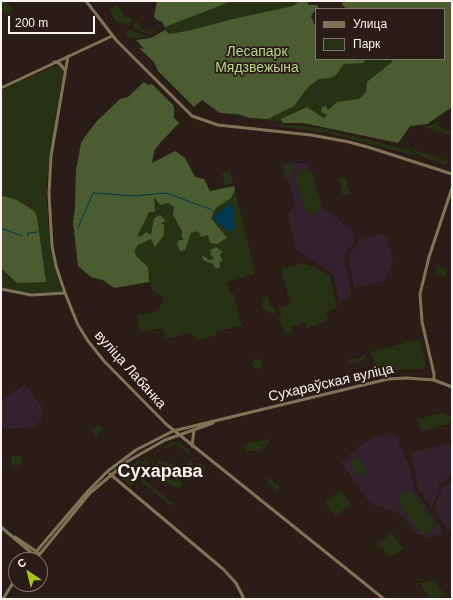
<!DOCTYPE html>
<html>
<head>
<meta charset="utf-8">
<style>
	body { margin:0 }
	#map { position:relative; width:453px; height:600px; overflow:hidden; background:#2a1d18; font-family:Helvetica,sans-serif }
	canvas { display:block }
	.frame { position:absolute; inset:0; border:2px solid #fcf2ef; pointer-events:none }
	.legend { position:absolute; left:315px; top:8px; width:130px; height:52px; box-sizing:border-box; background:#2a1d18; border:1px solid #7e726e; margin:0; padding:5px 7px; list-style:none; font-size:12px; color:#fcf2ef }
	.legend li { display:flex; align-items:center; gap:8px; height:20px }
	.legend b { width:20px; border:1px solid #7e726e }
	.north { position:absolute; left:8px; top:552px; width:40px; height:40px; box-sizing:border-box; background:#2a1d18; border:1px solid #7e726e; border-radius:50%; rotate:325deg; font-size:11px; font-weight:700; line-height:16px; text-align:center; color:#fcf2ef }
	.north::after { content:''; display:block; margin:auto; width:14px; height:18px; background:#a9c71a; clip-path:polygon(50% 0,100% 100%,50% 72%,0 100%) }
	.scale { position:absolute; left:8px; top:16px; width:87px; height:18px; box-sizing:border-box; border:2px solid #fcf2ef; border-top:0; padding-left:5px; font-size:12px; line-height:14px; white-space:nowrap; color:#fcf2ef; -webkit-text-stroke:3px #2a1d18; paint-order:stroke }
</style>
</head>
<body>
<div id="map">
<canvas width="453" height="600"></canvas>
<div class="frame"></div>
<ul class="legend">
<li><b style="height:5px;background:#807355"></b>Улица</li>
<li><b style="height:11px;background:#263213"></b>Парк</li>
</ul>
<div class="north">С</div>
<div class="scale">200 m</div>
</div>
<script>
const ctx = document.querySelector('canvas').getContext('2d');
ctx.lineJoin = 'round';
function paint(path, color) { ctx.fillStyle = color; ctx.fill(path, 'evenodd'); }
const poly = rows => new Path2D(rows.map(r => 'M' + r).join(''));
function strokePath(path, color, width, dash) { ctx.strokeStyle = color; ctx.lineWidth = width; ctx.lineCap = dash ? 'butt' : 'round'; ctx.setLineDash(dash || []); ctx.stroke(path); }
function drawText(font, color, halo, rows, align = 'center') {
  ctx.font = font + ' Helvetica,sans-serif'; ctx.lineWidth = 3.5; ctx.setLineDash([]); ctx.textBaseline = 'middle'; ctx.strokeStyle = halo; ctx.fillStyle = color; for (const [text, x, y, turn = 0] of rows) {
    ctx.save(); ctx.translate(x, y); ctx.rotate((+turn || 0) * Math.PI / 180); ctx.textAlign = isNaN(turn) ? turn : align; if (halo) ctx.strokeText(text, 0, 0); ctx.fillText(text, 0, 0); ctx.restore();
  }
}
paint(poly([
	[288,162,308,164,313,175,322,207,352,230,355,240,344,257,351,292,346,300,339,302,333,274,296,249,288,216,295,203,289,182,284,175,281,163],
	[382,234,387,238,393,261,384,281,355,288,348,258,358,241],
	[25,384,43,409,41,420,33,427,3,429,1,426,1,401],
	[395,433,410,469,415,491,443,531,438,535,427,537,415,533,401,514,370,503,341,462,361,445,376,436],
	[449,443,452,447,452,475,438,485,439,488,432,508,418,489,411,453],
	[452,480,452,526,448,530,434,510,442,488]
]), '#31222d');
paint(poly([
	[1,1,7,1,13,10,7,15,1,10],
	[157,1,303,1,303,12,316,59,444,59,444,9,360,9,355,1,452,1,452,107,427,124,419,125,430,126,439,121,439,126,444,130,452,132,452,136,418,125,410,127,398,143,303,123,283,123,220,113,202,100,194,107,158,71,154,62,139,48,144,49,136,40,151,38,165,30,162,22,157,20,154,17],
	[117,4,126,17,133,18,129,26,116,21,109,10],
	[136,21,145,32,147,33,153,29,154,33,151,35,132,28],
	[130,30,147,36,135,39,128,37,125,33],
	[62,63,64,66,50,154,46,187,50,246,61,291,60,292,26,293,1,287,1,90],
	[144,82,148,85,152,84,174,106,174,118,179,123,160,143,154,151,152,163,175,151,185,158,195,177,204,179,210,191,234,186,255,273,227,282,230,295,234,294,242,325,215,332,216,335,199,340,190,333,166,339,162,327,141,333,137,316,158,311,163,301,162,297,152,290,149,282,114,288,103,280,91,277,78,266,73,222,75,208,76,170,81,143,97,121,120,99,128,97],
	[270,125,291,125,319,128,409,150,416,156,328,133],
	[411,149,448,161,446,165,420,156],
	[290,163,293,174,285,176,283,164],
	[304,168,312,172,320,203,320,209,317,213,313,214,308,213,305,208,296,177,298,172],
	[230,171,233,183,225,185,222,173],
	[345,177,350,194,343,196,339,178],
	[304,263,330,275,337,308,326,312,328,320,307,328,305,322,293,326,291,328,292,332,286,334,279,320,281,315,279,308,291,304,281,269],
	[436,264,447,271,443,278,437,273],
	[267,295,270,305,273,305,275,313,269,313,263,309,262,298],
	[419,339,426,364,422,369,405,369,378,373,371,352],
	[362,354,367,359,350,364,348,362,348,358,350,360,363,357],
	'252 364a5 5 0 1 1 10 0a5 5 0 1 1-10 0Z',
	[442,413,452,417,452,422,421,432,417,419],
	[99,424,103,429,96,437,91,431],
	[267,439,270,442,260,451,246,451,245,445],
	[174,442,180,443,189,450,188,452,191,456,176,444,164,448,163,447],
	[11,456,22,456,21,465,11,465],
	[358,457,368,471,360,477,349,462],
	[192,458,193,472,191,473,183,469],
	[139,460,151,463,147,466,139,462,128,475,136,480,132,486,119,477,120,473],
	[159,460,180,467,181,470,157,463],
	[198,463,201,463,206,467,200,474,197,470],
	[156,464,176,470,175,474,168,472,168,475,170,475,169,479,175,481,176,477,179,478,182,486,179,488,148,475],
	[269,478,280,486,276,491,269,484,267,480],
	[143,479,172,503,171,506,142,482],
	[341,491,351,505,335,516,325,502],
	[404,491,412,493,434,522,433,528,428,534,422,534,419,531,399,503,399,496],
	[392,533,403,549,390,557,381,546,375,545],
	[435,581,445,596,431,599,419,583]
]), '#263213');
paint(poly([
	[157,1,232,1,165,27,162,22,157,20,154,17],
	[300,1,303,1,302,7,303,1,306,1,309,5,317,5,319,8,316,9,311,16,316,28,316,59,371,59,366,59,363,63,344,64,336,75,330,78,319,79,309,86,294,106,268,119,250,118,238,114,220,113,202,100,194,107,158,71,154,62,139,48,144,49,136,40,151,38,165,30,169,34,192,30,233,19,293,6],
	[343,1,452,1,452,107,427,124,410,126,398,143,303,123,283,123,281,119,307,107,324,118,327,115,321,112,322,107,326,106,328,110,337,102,359,99,366,92,367,82,392,62,391,59,444,59,444,9,347,9,342,5],
	[144,82,148,85,152,84,174,106,174,118,179,123,160,143,154,151,152,163,175,151,185,158,195,177,204,179,210,191,234,186,235,190,231,198,216,208,211,218,227,238,217,244,210,243,208,235,201,237,198,231,191,233,185,250,180,251,177,244,179,240,184,240,182,238,182,231,173,215,174,207,168,203,160,205,154,197,155,212,149,212,137,237,142,236,146,232,151,235,154,218,160,215,166,221,161,223,164,225,164,235,155,247,151,239,138,245,134,251,137,257,148,267,149,282,114,288,103,280,91,277,78,266,73,222,75,208,76,170,81,143,84,138,97,121,120,99,128,97],
	[4,196,17,200,34,211,37,217,46,282,17,283,1,268,1,197],
	[216,247,223,252,220,254,222,261,219,263,220,268,215,268,213,264,203,260,202,255,209,260,214,259,211,255,210,250]
]), '#4a5c30');
paint(poly([
	[231,203,233,208,235,229,229,232,215,221,213,217]
]), '#003750');
strokePath(poly([
	[1,228,22,236],
	[78,228,93,193,135,196,166,193,210,209,216,214],
	[28,236,28,233,37,232]
]), '#003750', 1);
strokePath(poly([
	[86,1,116,40,192,116,218,125,311,135,349,142,371,148,452,174],
	[68,56,51,156,49,194,52,246,56,266,65,293,78,325,88,341,104,361,166,424,384,599],
	[54,62,59,63,65,70],
	[1,88,112,36],
	[1,289,31,295,65,293],
	[434,380,434,374,422,322,420,294,429,257,452,188],
	[192,446,194,430],
	[110,474,223,569,236,583,244,599],
	[1,527,34,555],
	[15,537,40,554],
	[29,560,88,491,108,471,136,450,173,431,388,379,406,378,434,380,452,387],
	[35,560,90,493,128,461,165,440,213,423],
	[3,599,16,578]
]), '#807355', 3);
drawText('14px', '#b8d58f', '#2a1d18', [
	["Лесапарк",257,52],
	["Мядзвежына",257,68]
]);
drawText('14px', '#fcf2ef', '#2a1d18', [
	["вуліца Лабанка",130,370,48],
	["Сухараўская вуліца",331,383,-13]
]);
drawText('bold 18px', '#fcf2ef', '#2a1d18', [
	["Сухарава",160,472]
]);
</script>
</body>
</html>
